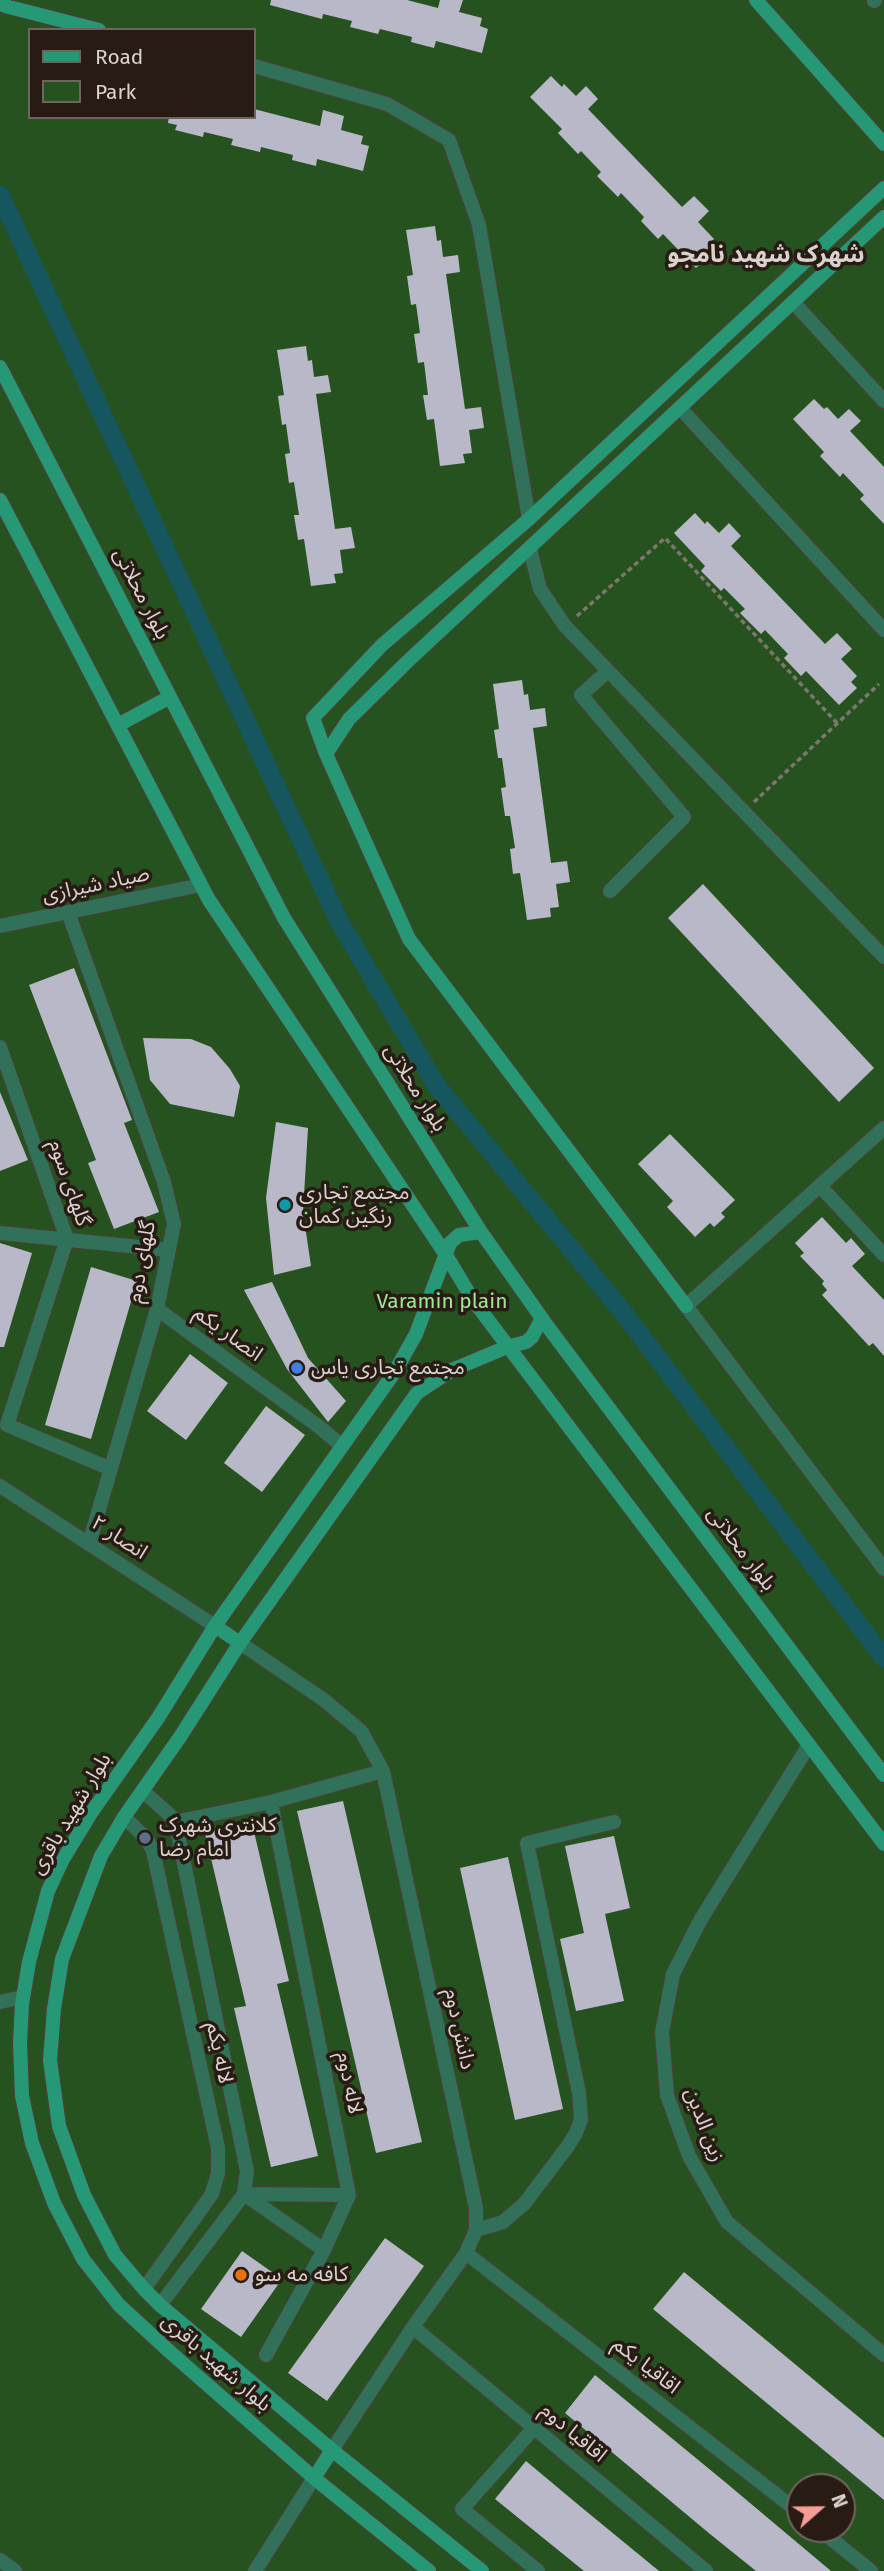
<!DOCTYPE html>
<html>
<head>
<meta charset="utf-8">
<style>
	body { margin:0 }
	#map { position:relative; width:884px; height:2571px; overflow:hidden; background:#31251d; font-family:"Fira Sans",sans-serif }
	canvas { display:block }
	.legend { position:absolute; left:28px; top:28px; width:228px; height:91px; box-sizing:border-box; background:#271b14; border:2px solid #6f645e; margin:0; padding:9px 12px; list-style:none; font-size:21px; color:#dad2cd }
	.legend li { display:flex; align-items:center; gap:14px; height:35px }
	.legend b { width:35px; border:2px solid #6f645e }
	.north { position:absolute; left:786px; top:2473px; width:70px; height:70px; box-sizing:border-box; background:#271b14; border:2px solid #6f645e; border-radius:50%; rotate:69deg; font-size:19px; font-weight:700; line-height:28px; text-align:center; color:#dad2cd }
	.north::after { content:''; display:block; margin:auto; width:24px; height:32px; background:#f59c93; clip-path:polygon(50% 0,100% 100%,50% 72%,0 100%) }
</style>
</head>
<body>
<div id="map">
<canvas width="884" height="2571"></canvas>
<ul class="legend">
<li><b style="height:9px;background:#279875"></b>Road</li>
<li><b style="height:19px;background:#265220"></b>Park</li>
</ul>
<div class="north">N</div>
</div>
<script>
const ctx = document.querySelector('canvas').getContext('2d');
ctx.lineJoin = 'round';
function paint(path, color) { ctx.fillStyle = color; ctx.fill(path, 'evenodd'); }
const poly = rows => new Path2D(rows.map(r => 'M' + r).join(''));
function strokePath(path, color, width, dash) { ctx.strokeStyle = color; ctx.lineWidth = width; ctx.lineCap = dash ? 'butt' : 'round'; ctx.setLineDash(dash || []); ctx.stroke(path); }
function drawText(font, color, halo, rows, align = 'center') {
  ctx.font = font + ' "Fira Sans","Noto Sans Arabic",sans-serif'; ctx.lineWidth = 7; ctx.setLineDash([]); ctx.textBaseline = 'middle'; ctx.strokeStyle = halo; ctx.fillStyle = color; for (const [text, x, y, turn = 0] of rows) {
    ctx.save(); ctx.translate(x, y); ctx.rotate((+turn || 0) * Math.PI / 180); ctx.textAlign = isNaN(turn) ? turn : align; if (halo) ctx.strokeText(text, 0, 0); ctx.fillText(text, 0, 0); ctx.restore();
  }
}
paint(poly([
	[0,0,884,0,884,2571,0,2571],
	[30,30,254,30,254,117,30,117],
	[800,2487,842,2487,842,2529,800,2529]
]), '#265220');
strokePath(poly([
	[0,195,339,921,436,1085,623,1312,884,1658]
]), '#16575f', 19);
paint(poly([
	[271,0,407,0,438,8,440,0,463,0,459,12,482,18,480,26,488,29,482,53,436,41,434,48,411,42,412,37,380,29,378,34,350,27,352,21,323,14,322,19,270,5],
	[551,76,562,87,564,84,576,96,586,86,598,99,588,109,682,207,694,196,709,211,698,222,714,239,708,244,714,251,696,268,663,234,658,239,641,221,644,217,621,193,618,197,597,176,601,172,581,151,578,154,558,133,562,129,530,97],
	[254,109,320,126,323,110,344,116,341,130,363,136,361,144,369,146,363,171,317,159,316,166,292,160,293,155,261,147,260,152,231,145,233,139,204,132,203,137,175,130,177,125,168,123,169,117,254,117],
	[435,226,437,241,441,240,443,257,458,255,460,272,446,274,465,409,481,407,484,428,469,430,472,453,463,454,465,463,440,466,434,419,427,420,423,395,428,395,424,362,418,363,414,334,420,333,416,304,411,305,407,276,413,275,406,230],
	[306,346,308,361,312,360,314,377,328,375,331,392,316,394,335,529,351,527,355,548,340,550,343,573,334,574,336,583,311,586,304,539,298,540,294,515,299,515,294,482,289,483,285,454,290,453,286,424,282,425,278,396,284,395,277,350],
	[814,399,824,409,827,407,838,419,849,409,861,421,850,431,884,467,884,524,860,499,864,495,843,473,840,477,820,456,824,452,793,419],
	[695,513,705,524,707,521,719,533,729,523,741,536,731,546,825,644,837,633,852,649,841,659,857,676,851,682,857,688,839,705,806,671,801,676,784,658,788,654,765,630,761,634,740,613,745,609,724,588,721,591,701,571,705,566,674,533],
	[522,680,524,695,528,694,530,710,545,708,547,726,533,728,551,863,567,861,570,882,556,884,559,907,550,908,551,917,527,920,520,873,513,874,510,849,515,848,510,816,505,816,501,788,506,787,502,758,498,758,494,730,499,729,493,684],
	[703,884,874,1068,839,1102,668,918],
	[74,968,132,1120,124,1123,159,1212,114,1229,88,1163,96,1160,29,985],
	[143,1038,191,1039,211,1047,230,1069,240,1086,234,1117,170,1104,150,1080],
	[0,1092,28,1160,0,1171],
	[276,1122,308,1128,303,1212,311,1266,274,1275,266,1198],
	[670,1134,735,1200,721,1213,725,1217,714,1227,710,1223,695,1237,667,1207,673,1201,638,1164],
	[822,1217,846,1243,851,1238,865,1254,852,1266,884,1300,884,1356,873,1343,869,1346,822,1295,827,1290,822,1284,824,1281,800,1256,804,1253,795,1243],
	[0,1243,32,1253,4,1347,0,1347],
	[91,1267,137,1281,91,1439,45,1425],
	[272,1282,308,1358,346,1401,328,1422,287,1369,244,1290],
	[190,1354,228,1383,186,1440,147,1411],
	[266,1406,305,1435,262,1492,224,1463],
	[343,1801,422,2142,376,2153,297,1811],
	[252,1823,289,1981,277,1984,318,2156,271,2167,234,2008,246,2006,205,1833],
	[614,1836,630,1908,605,1914,624,2001,576,2011,560,1939,584,1933,565,1846],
	[508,1857,563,2109,515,2120,460,1868],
	[385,2238,424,2266,327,2401,288,2373],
	[242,2251,282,2279,241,2337,201,2309],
	[684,2272,884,2438,884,2500,653,2309],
	[595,2375,725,2482,831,2571,756,2571,710,2534,565,2413],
	[526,2461,581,2507,659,2571,584,2571,495,2499]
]), '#b9b8c8');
const street = poly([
	[874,1,875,0],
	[254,66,387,104,449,140,479,225,529,519],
	[793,302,884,401],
	[681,409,884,630],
	[530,549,540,589,565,626,884,957],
	[608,671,581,695,684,817,610,891],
	[68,912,164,1182,174,1224,157,1309,89,1544],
	[0,926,201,885],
	[0,1047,67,1239,7,1425,111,1469],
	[884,1128,686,1306,884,1569],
	[820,1186,884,1255],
	[0,1233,169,1250],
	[157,1309,318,1426,341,1445],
	[0,1486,215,1626],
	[240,1643,324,1700,361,1731,383,1771,476,2208,476,2230,466,2253,413,2327,332,2450],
	[809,1745,701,1919,673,1974,662,2032,667,2095,689,2156,727,2222,884,2355],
	[143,1791,173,1818,177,1829,247,2171,244,2194,160,2305],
	[124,1817,147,1839,153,1851,218,2148,218,2173,212,2194,144,2289],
	[175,1822,271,1802,383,1771],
	[0,2002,23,1997],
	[244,2194,349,2195],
	[244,2194,324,2250],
	[476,2230,503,2222,524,2204,568,2146,576,2133,581,2119,579,2093,527,1843,614,1822],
	[466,2253,800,2513],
	[413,2327,706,2571],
	[266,2355,324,2250,349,2195,271,1802],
	[534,2428,462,2509,538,2571],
	[819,2529,871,2571],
	[0,2560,15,2571],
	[255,2571,314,2478]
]);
const secondary = poly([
	[4,0,5,6,99,30],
	[756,0,884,144],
	[0,367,284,918,481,1232,548,1327,884,1775],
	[0,500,209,900,446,1255,473,1300,884,1844],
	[118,725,170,697],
	[326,754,349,719,408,661,884,217],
	[686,1306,409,939,326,754,313,718,382,645,529,519,884,188],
	[215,1626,240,1643],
	[314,2478,332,2450],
	[429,2571,314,2478,170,2352,119,2305,83,2259,54,2203,32,2143,22,2096,20,2043,22,2004,29,1962,48,1891,62,1861,91,1813,158,1718,215,1626,394,1373,416,1334,450,1243,459,1235,481,1232],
	[482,2571,332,2450,160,2305,144,2289,115,2255,84,2195,59,2126,50,2060,54,2009,62,1959,101,1856,124,1817,180,1737,240,1643,417,1393,452,1370,507,1347,526,1342,532,1337,542,1318]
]);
strokePath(street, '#4c4139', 16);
strokePath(secondary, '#4c4139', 16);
strokePath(poly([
	[577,616,665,538,837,723],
	[754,802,879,684]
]), '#80766f', 3.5, [5, 3.5]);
strokePath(street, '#317059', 14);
strokePath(secondary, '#279875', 14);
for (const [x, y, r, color] of [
	[285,1205,7,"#0f9aa8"],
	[297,1368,7,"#3f7fe0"],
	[145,1838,7,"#5c6f8a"],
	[241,2275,7,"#e8710a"]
]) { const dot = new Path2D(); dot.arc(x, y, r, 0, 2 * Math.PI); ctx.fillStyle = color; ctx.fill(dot); strokePath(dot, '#271b14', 2.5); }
drawText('21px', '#dad2cd', '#271b14', [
	["بلوار محلاتی",141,594,63],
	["صیاد شیرازی",96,885,-12],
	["بلوار محلاتی",415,1088,58],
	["گلهای سوم",69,1183,71],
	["گلهای دوم",142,1262,-80],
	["انصار یکم",228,1334,36],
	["انصار ۲",119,1538,33],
	["بلوار محلاتی",741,1549,53],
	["بلوار شهید باقری",71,1814,-59],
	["دانش دوم",459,2029,78],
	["لاله یکم",219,2053,78],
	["لاله دوم",349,2083,79],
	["زین الدین",704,2125,69],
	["بلوار شهید باقری",216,2363,41],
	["اقاقیا یکم",646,2366,38],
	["اقاقیا دوم",573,2433,40]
]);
drawText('21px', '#dad2cd', '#271b14', [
	["مجتمع تجاری",299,1193],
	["رنگین کمان",299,1217],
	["مجتمع تجاری یاس",311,1368],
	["کلانتری شهرک",159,1826],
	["امام رضا",159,1850],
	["کافه مه سو",255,2275]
], 'left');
drawText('21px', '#9ee893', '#271b14', [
	["Varamin plain",442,1302]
]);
drawText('bold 24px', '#dad2cd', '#271b14', [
	["شهرک شهید نامجو",766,255]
]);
</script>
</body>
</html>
